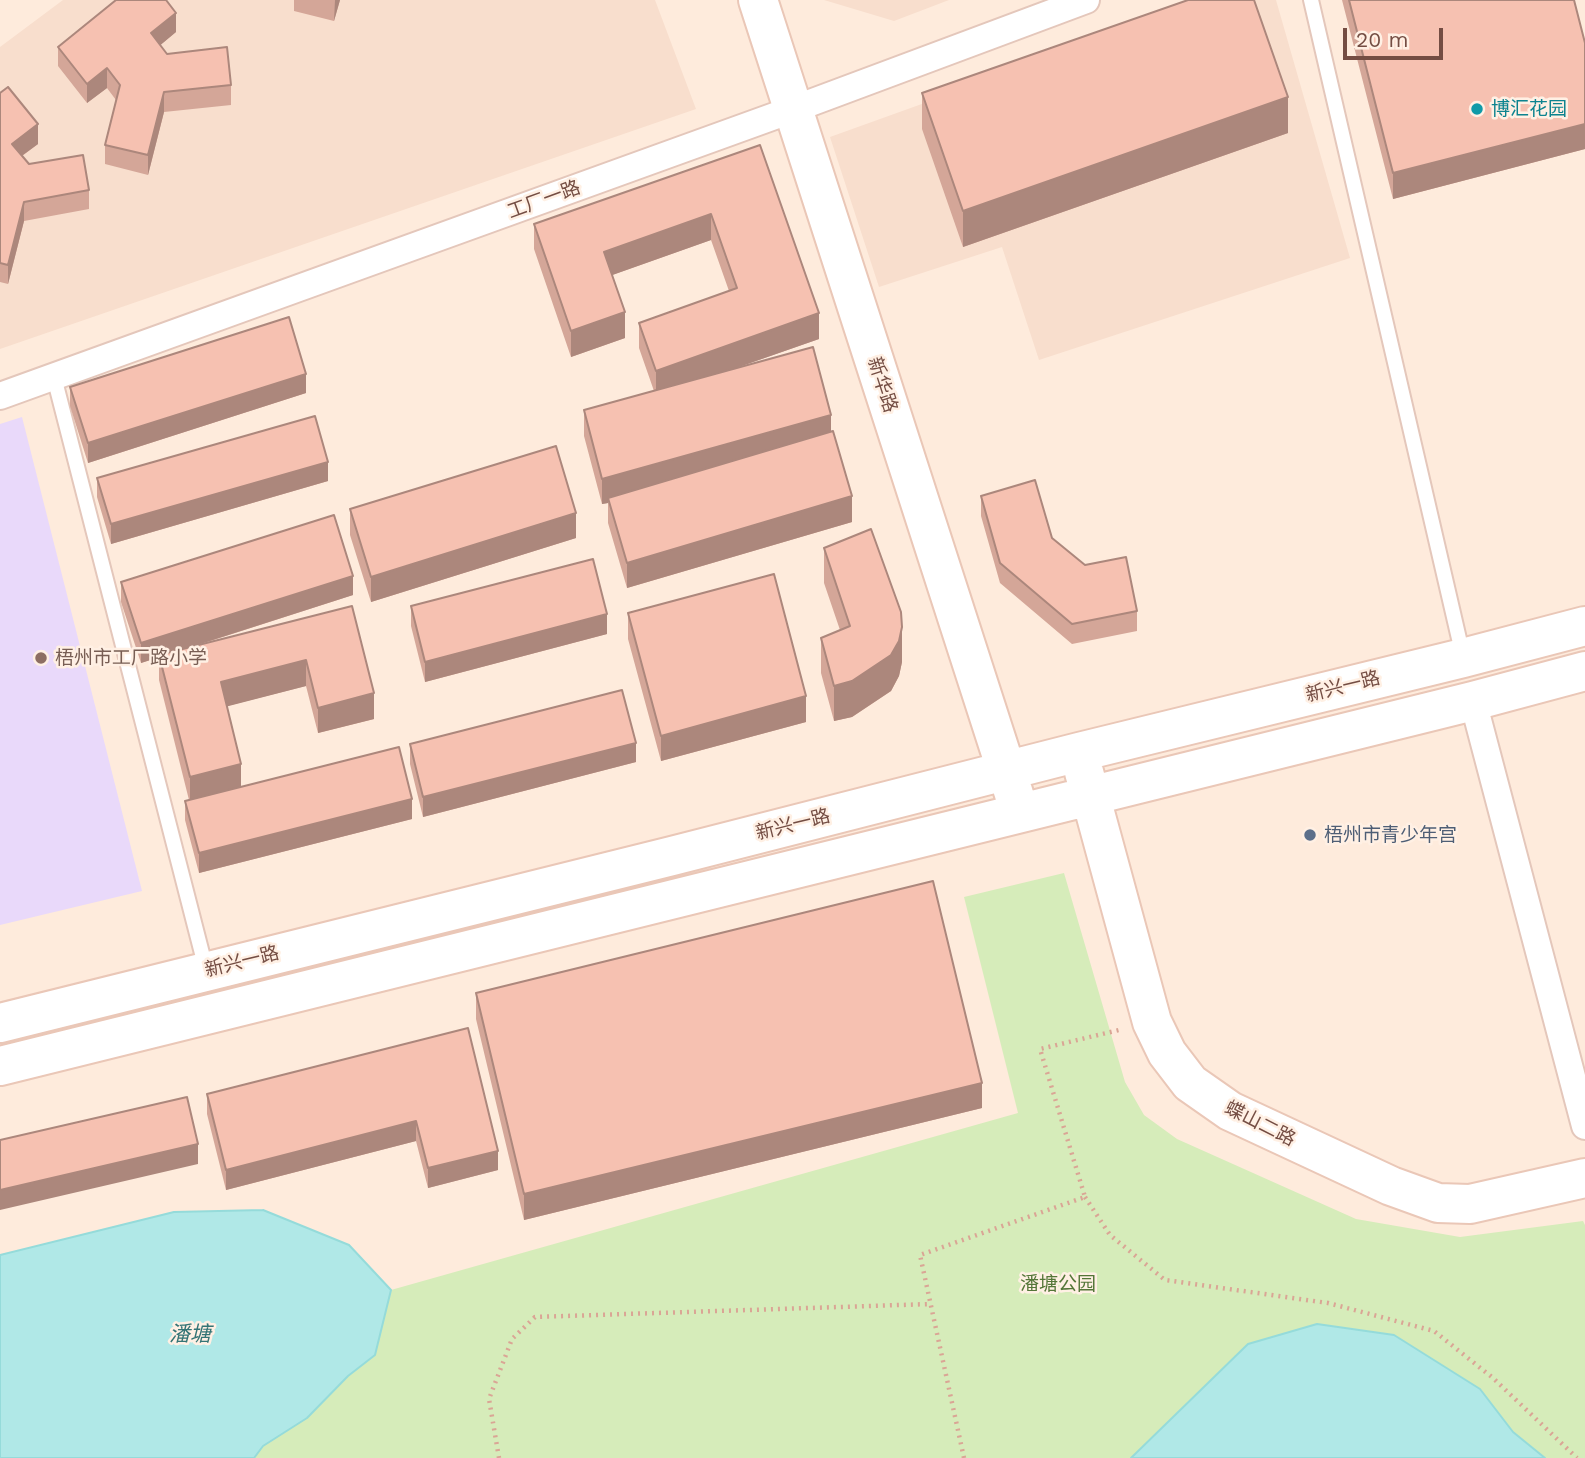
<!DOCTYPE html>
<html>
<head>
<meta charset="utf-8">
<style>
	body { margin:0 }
	#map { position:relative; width:1585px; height:1458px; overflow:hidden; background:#feebdc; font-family:"Work Sans",sans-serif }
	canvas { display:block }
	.scale { position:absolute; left:1343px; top:28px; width:100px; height:32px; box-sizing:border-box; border:4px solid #744d43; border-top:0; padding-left:9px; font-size:21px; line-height:24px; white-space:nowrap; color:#744d43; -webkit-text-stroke:5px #fff0e4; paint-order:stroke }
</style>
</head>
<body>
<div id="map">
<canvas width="1585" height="1458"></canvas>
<div class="scale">20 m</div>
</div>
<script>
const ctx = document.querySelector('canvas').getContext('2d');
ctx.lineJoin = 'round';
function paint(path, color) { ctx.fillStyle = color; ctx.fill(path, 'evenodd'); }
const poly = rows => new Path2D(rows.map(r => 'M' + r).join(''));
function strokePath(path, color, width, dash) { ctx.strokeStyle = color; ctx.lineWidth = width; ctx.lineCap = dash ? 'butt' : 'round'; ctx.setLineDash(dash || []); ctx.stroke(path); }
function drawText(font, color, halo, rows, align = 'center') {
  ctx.font = font + ' "Work Sans","Noto Sans SC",sans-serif'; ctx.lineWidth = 5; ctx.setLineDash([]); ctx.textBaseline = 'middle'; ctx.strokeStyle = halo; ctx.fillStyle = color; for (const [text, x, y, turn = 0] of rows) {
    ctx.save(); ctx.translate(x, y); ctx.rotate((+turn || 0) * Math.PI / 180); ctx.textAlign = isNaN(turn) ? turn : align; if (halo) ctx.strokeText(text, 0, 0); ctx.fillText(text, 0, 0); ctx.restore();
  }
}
paint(poly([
	[63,0,655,0,696,109,0,349,0,47],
	[824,0,949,0,894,21],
	[1211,0,1276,0,1350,258,1039,360,1002,247,879,287,830,137]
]), '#f8decd');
paint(poly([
	[22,417,142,891,0,925,0,424]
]), '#e9d9fa');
paint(poly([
	[1064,873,1125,1082,1144,1115,1177,1139,1356,1219,1460,1237,1583,1221,1585,1225,1585,1458,1545,1458,1513,1432,1480,1389,1248,1344,1131,1458,254,1458,263,1446,307,1418,348,1376,375,1355,391,1290,1018,1113,964,897]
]), '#d6ecba');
const water = poly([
	[263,1210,349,1245,391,1290,375,1355,348,1376,307,1418,263,1446,254,1458,0,1458,0,1255,174,1212,263,1210],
	[1317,1324,1394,1335,1480,1389,1513,1432,1545,1458,1131,1458,1248,1344,1317,1324]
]);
paint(water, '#b0e8e7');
strokePath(water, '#95dbda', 2);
const lane = poly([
	[1311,0,1463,656],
	[54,377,206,969]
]);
const street = poly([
	[0,396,794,109,1086,0],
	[1473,701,1585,1126]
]);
const secondary = poly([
	[758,0,1014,794],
	[1084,772,1152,1022,1167,1053,1190,1083,1230,1111,1391,1186,1438,1203,1470,1204,1585,1178],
	[0,1023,672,856,1079,752,1463,658,1585,626],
	[0,1066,1473,701,1585,671]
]);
strokePath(lane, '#e4c7bb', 18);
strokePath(street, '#e4c7bb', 30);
strokePath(secondary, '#eac7b7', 42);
strokePath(poly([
	[1085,1197,1110,1235,1165,1280,1328,1303,1434,1331,1493,1378,1577,1458],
	[499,1458,489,1399,512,1339,535,1317,931,1304],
	[964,1458,920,1255,1085,1197,1040,1049,1119,1030]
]), '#daa595', 4.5, [2, 5]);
strokePath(lane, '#fff', 14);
strokePath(street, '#fff', 26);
strokePath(secondary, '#fff', 38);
paint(poly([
	[294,0,340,0,334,21,294,11],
	[1342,0,1574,0,1585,43,1585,149,1393,199],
	[176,32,160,45,167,54,231,85,231,105,164,112,148,175,105,164,105,145,116,100,107,88,87,103,58,66,58,47],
	[0,93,38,144,22,156,29,164,89,190,89,209,24,221,8,284,0,282],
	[922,93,1288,133,963,247,922,129],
	[760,145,819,339,733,369,831,431,852,522,627,588,608,523,608,503,602,504,584,436,584,410,654,391,639,348,639,323,729,291,711,240,612,275,625,338,571,357,534,249,534,224],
	[70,387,306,393,88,463,70,406],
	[97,478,328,481,111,544,97,497],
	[981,496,1052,538,1085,565,1137,611,1137,631,1072,644,1000,583,981,516],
	[350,509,576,538,371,602,350,535],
	[824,548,902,662,899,676,891,691,852,717,834,721,821,673,821,638,840,630,824,583],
	[121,582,353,595,198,645,352,606,374,719,318,733,306,686,227,706,241,786,412,819,199,873,185,820,185,801,189,800,159,680,159,657,141,663,121,602],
	[411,606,607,634,425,682,411,626],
	[628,613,806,722,661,761,628,639],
	[410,744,636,762,423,817,410,764],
	[476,993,982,1108,524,1220,476,1019],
	[468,1028,498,1170,428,1188,416,1141,226,1190,207,1114,207,1094]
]), '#d4a698');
paint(poly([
	[335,0,340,0,334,21],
	[176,13,176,32,151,53,151,33],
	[107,68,107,88,87,103,87,84],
	[164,92,164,112,148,175,148,155],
	[1288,97,1288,133,963,247,963,211],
	[38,124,38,144,12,163,12,144],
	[1585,124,1585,149,1393,199,1393,173],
	[24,202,24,221,8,284,8,265],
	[711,214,711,240,604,278,604,252],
	[625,312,625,338,571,357,571,331],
	[819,313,819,339,656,396,656,371],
	[306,374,306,393,88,463,88,443],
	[831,415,831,441,608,498,608,503,602,504,602,479],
	[328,462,328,481,111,544,111,524],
	[852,496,852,522,627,588,627,563],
	[576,513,576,538,371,602,371,577],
	[353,576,353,595,141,663,141,643],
	[607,614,607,634,425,682,425,662],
	[902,627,902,662,899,676,891,691,852,717,834,721,834,686],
	[306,660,306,686,221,708,221,682],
	[374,693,374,719,318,733,318,708],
	[806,696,806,722,661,761,661,736],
	[636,743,636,762,423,817,423,797],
	[241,764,241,790,190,803,190,777],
	[412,799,412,819,199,873,199,853],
	[982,1083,982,1108,524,1220,524,1194],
	[416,1121,416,1141,226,1190,226,1170],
	[198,1144,198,1164,0,1210,0,1190],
	[498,1151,498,1170,428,1188,428,1168]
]), '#ac877c');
const building = poly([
	[116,0,166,0,176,13,151,33,167,54,227,47,231,85,164,92,148,155,105,145,120,85,107,68,87,84,58,47,116,0],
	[1188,0,1254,0,1288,97,963,211,922,93,1188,0],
	[1349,0,1574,0,1585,43,1585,124,1393,173,1349,0],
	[8,87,38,124,12,144,29,164,83,155,89,190,24,202,8,265,0,263,0,93,8,87],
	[760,145,819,313,656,371,639,323,737,288,711,214,604,252,625,312,571,331,534,224,760,145],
	[289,317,306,374,88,443,70,387,289,317],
	[813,347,831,415,602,479,584,410,813,347],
	[315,416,328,462,111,524,97,478,315,416],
	[833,431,852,496,627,563,608,498,833,431],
	[556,446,576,513,371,577,350,509,556,446],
	[1035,480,1052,538,1085,565,1126,557,1137,611,1072,624,1000,563,981,496,1035,480],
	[334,515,353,576,141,643,121,582,334,515],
	[871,529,901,612,902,627,899,641,891,655,852,681,834,686,821,638,850,626,824,548,871,529],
	[593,559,607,614,425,662,411,606,593,559],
	[774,574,806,696,661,736,628,613,774,574],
	[352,606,374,693,318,708,306,660,221,682,241,764,190,777,159,655,352,606],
	[622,690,636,743,423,797,410,744,622,690],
	[399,747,412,799,199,853,185,801,399,747],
	[933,881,982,1083,524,1194,476,993,933,881],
	[468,1028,498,1151,428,1168,416,1121,226,1170,207,1094,468,1028],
	[187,1097,198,1144,0,1190,0,1140,187,1097]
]);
paint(building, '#f6c1b1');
strokePath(building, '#ac877c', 2);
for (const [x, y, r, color] of [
	[1477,109,7,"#0f9aa8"],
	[41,658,7,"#8d6e63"],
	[1310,835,7,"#5c6f8a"]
]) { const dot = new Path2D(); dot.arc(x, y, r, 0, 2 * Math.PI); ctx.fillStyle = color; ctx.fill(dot); strokePath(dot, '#fff0e4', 2.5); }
drawText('19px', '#0d838f', '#fff0e4', [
	["博汇花园",1491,109]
], 'left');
drawText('19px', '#744d43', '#fff0e4', [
	["工厂一路",544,200,-20],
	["新华路",882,385,72],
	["新兴一路",1343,687,-14],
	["新兴一路",793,825,-14],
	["新兴一路",242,962,-14],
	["蝶山二路",1260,1124,27]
]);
drawText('19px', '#785e54', '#fff0e4', [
	["梧州市工厂路小学",55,658]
], 'left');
drawText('19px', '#4e5e75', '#fff0e4', [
	["梧州市青少年宫",1324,835]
], 'left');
drawText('19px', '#547638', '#fff0e4', [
	["潘塘公园",1058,1284]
]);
drawText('italic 21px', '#347475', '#fff0e4', [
	["潘塘",190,1335]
]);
</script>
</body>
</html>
